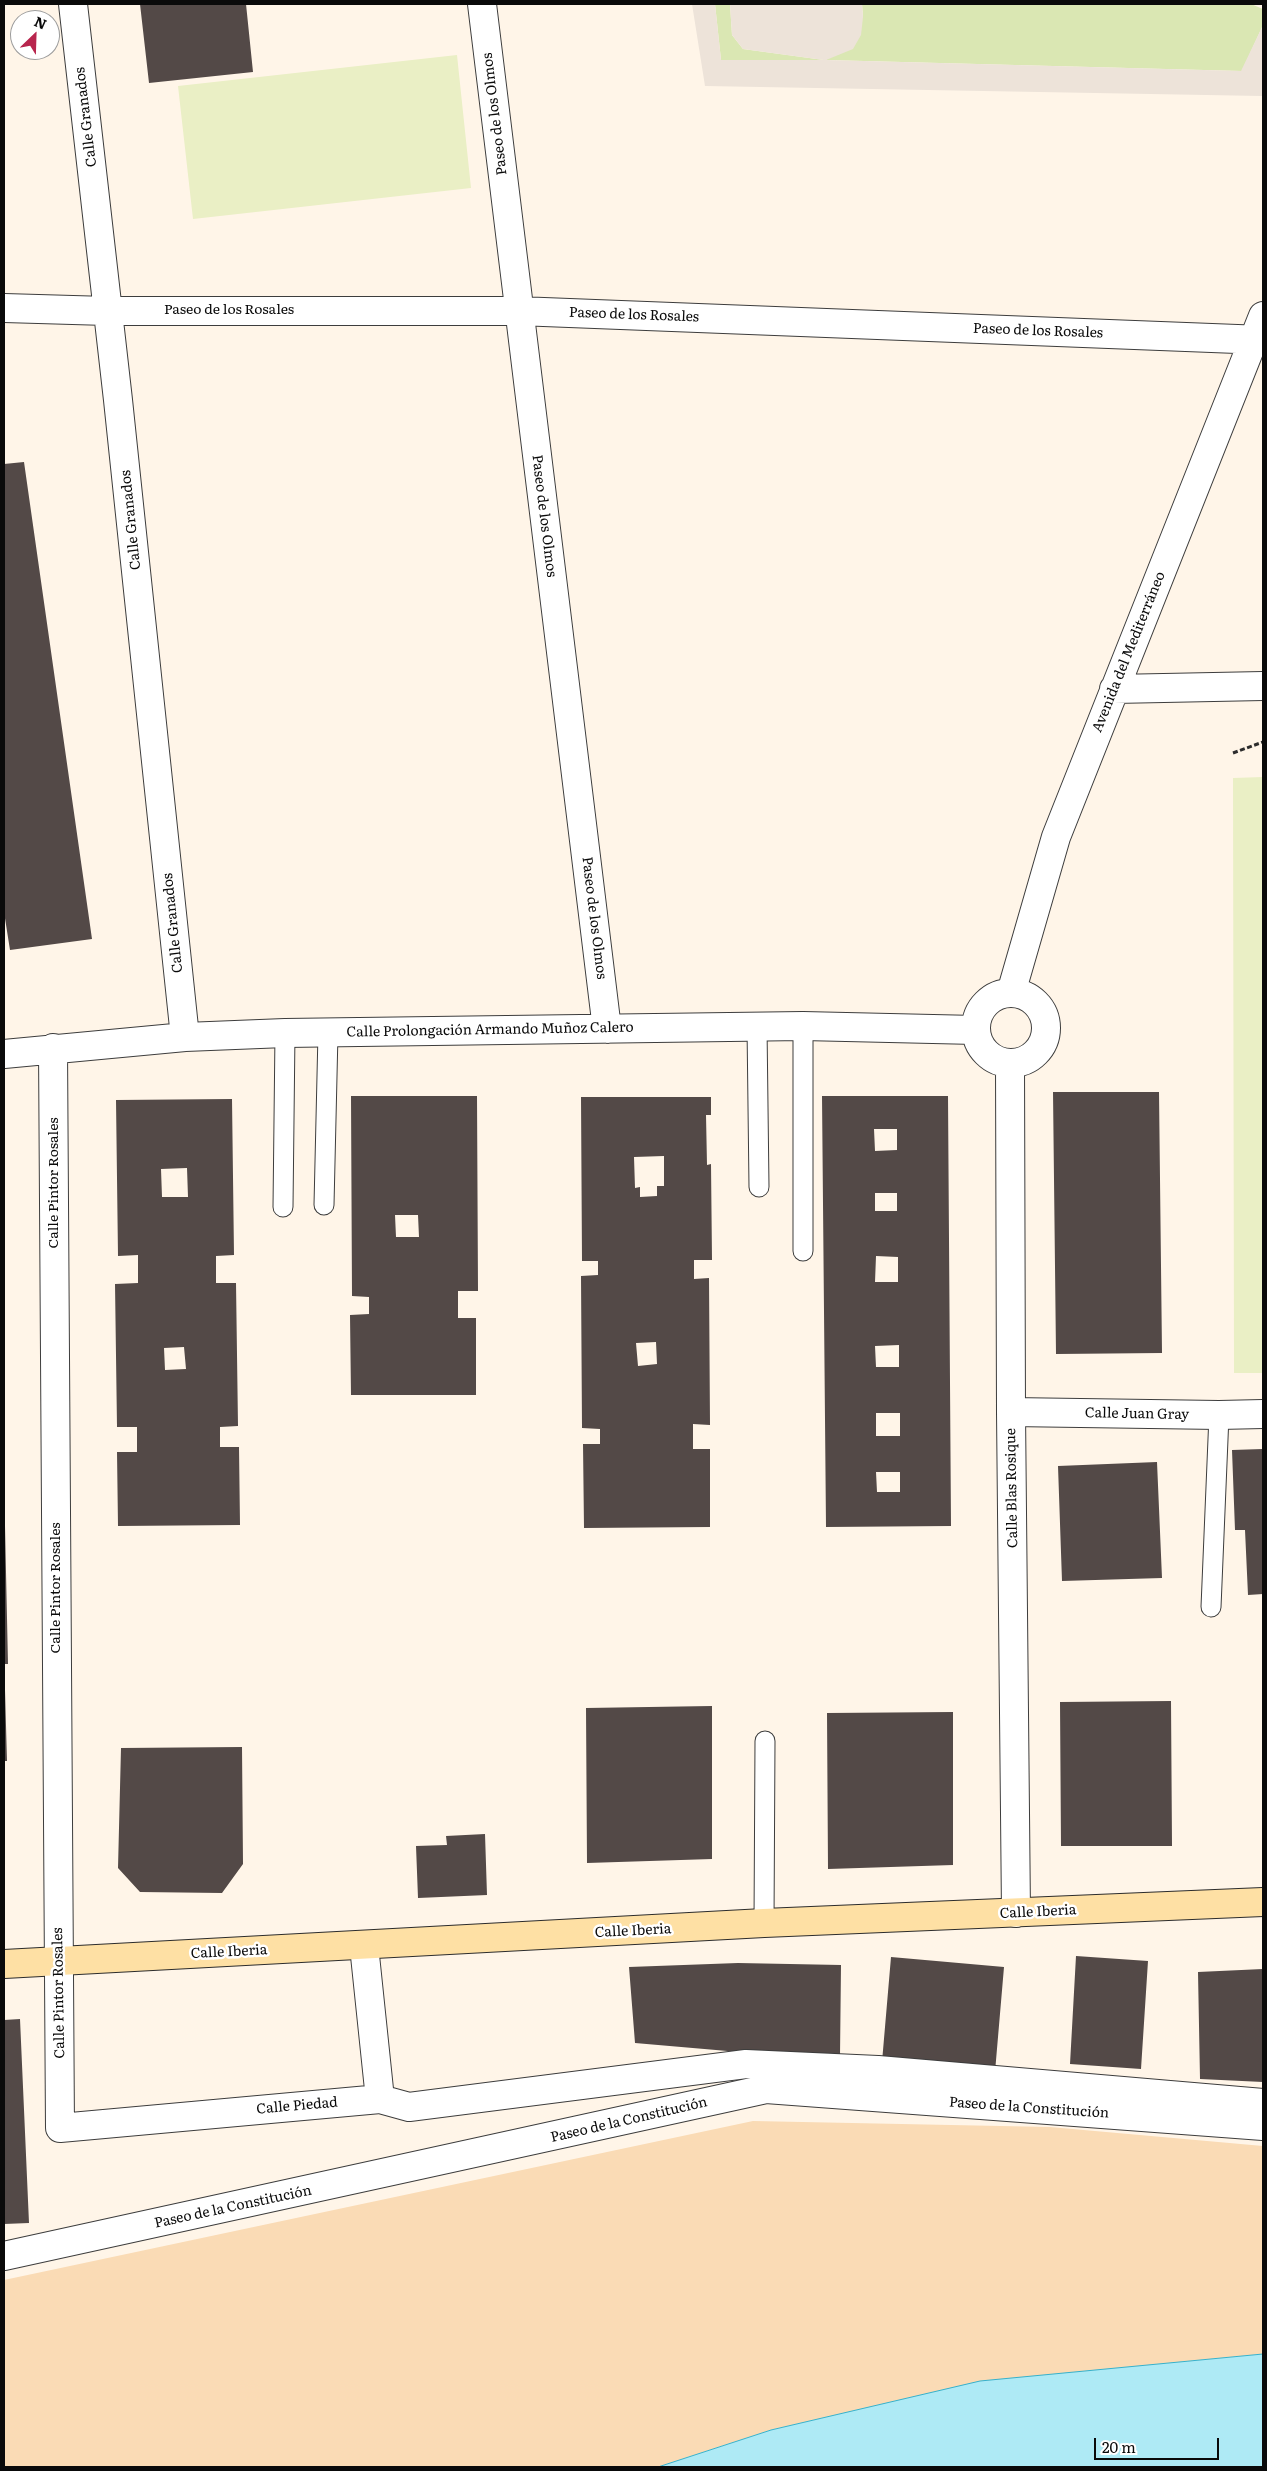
<!DOCTYPE html>
<html>
<head>
<meta charset="utf-8">
<style>
	body { margin:0 }
	#map { position:relative; width:1267px; height:2471px; overflow:hidden; background:#fff5e8; font-family:Literata,serif }
	canvas { display:block }
	.frame { position:absolute; inset:0; border:5px solid #0a0a0a; pointer-events:none }
	.north { position:absolute; left:10px; top:10px; width:50px; height:50px; box-sizing:border-box; background:#fff; border:1px solid #9d9d9d; border-radius:50%; rotate:24deg; font-size:14px; font-weight:700; line-height:20px; text-align:center; color:#0a0a0a }
	.north::after { content:''; display:block; margin:auto; width:18px; height:22px; background:#b8254d; clip-path:polygon(50% 0,100% 100%,50% 72%,0 100%) }
	.scale { position:absolute; left:1094px; top:2438px; width:125px; height:22px; box-sizing:border-box; border:2px solid #0a0a0a; border-top:0; padding-left:6px; font-size:15px; line-height:18px; white-space:nowrap; color:#0a0a0a; -webkit-text-stroke:4px #fff; paint-order:stroke }
</style>
</head>
<body>
<div id="map">
<canvas width="1267" height="2471"></canvas>
<div class="frame"></div>
<div class="north">N</div>
<div class="scale">20 m</div>
</div>
<script>
const ctx = document.querySelector('canvas').getContext('2d');
ctx.lineJoin = 'round';
function paint(path, color) { ctx.fillStyle = color; ctx.fill(path, 'evenodd'); }
const poly = rows => new Path2D(rows.map(r => 'M' + r).join(''));
function strokePath(path, color, width, dash) { ctx.strokeStyle = color; ctx.lineWidth = width; ctx.lineCap = dash ? 'butt' : 'round'; ctx.setLineDash(dash || []); ctx.stroke(path); }
function drawText(font, color, halo, rows, align = 'center') {
  ctx.font = font + ' Literata,serif'; ctx.lineWidth = 5; ctx.setLineDash([]); ctx.textBaseline = 'middle'; ctx.strokeStyle = halo; ctx.fillStyle = color; for (const [text, x, y, turn = 0] of rows) {
    ctx.save(); ctx.translate(x, y); ctx.rotate((+turn || 0) * Math.PI / 180); ctx.textAlign = isNaN(turn) ? turn : align; if (halo) ctx.strokeText(text, 0, 0); ctx.fillText(text, 0, 0); ctx.restore();
  }
}
paint(poly([
	[715,4,730,4,732,35,743,49,824,60,721,60],
	[862,4,1251,4,1263,9,1263,25,1242,71,826,60,863,17]
]), '#dae7b3');
paint(poly([
	[753,2121,1050,2127,1263,2146,1263,2354,980,2382,771,2430,658,2467,4,2467,4,2280]
]), '#fadbb5');
paint(poly([
	[457,55,471,188,193,219,178,86],
	[1263,777,1263,1373,1234,1373,1233,778]
]), '#eaefc5');
paint(poly([
	[692,4,715,4,721,60,824,60,743,49,732,35,730,4,862,4,863,17,861,35,853,49,826,60,1241,71,1263,25,1263,94,1262,96,705,86]
]), '#ede3d9');
const water = poly([
	[1263,2354,1263,2467,658,2467,771,2430,980,2381,1263,2354]
]);
paint(water, '#aeeaf5');
strokePath(water, '#36b1cb', 1);
paint(poly([
	[140,4,246,4,253,72,149,83],
	[24,462,92,939,10,950,4,912,4,464],
	[1053,1092,1159,1092,1162,1353,1056,1354],
	[351,1096,477,1096,478,1291,458,1291,458,1318,476,1318,476,1395,351,1395,350,1315,369,1314,369,1297,352,1296],
	[395,1215,418,1215,419,1237,396,1237],
	[822,1096,948,1096,951,1526,826,1527],
	[874,1129,897,1129,897,1150,875,1151],
	[875,1193,897,1193,897,1211,875,1211],
	[876,1256,898,1257,898,1282,875,1282],
	[899,1345,899,1367,876,1367,875,1346],
	[876,1413,900,1413,900,1436,876,1436],
	[876,1472,900,1472,900,1492,877,1492],
	[581,1097,711,1097,711,1115,706,1115,707,1165,711,1164,712,1260,694,1260,694,1279,709,1278,710,1425,693,1424,693,1449,710,1449,710,1527,584,1528,583,1444,600,1444,600,1429,582,1428,581,1276,598,1275,598,1261,582,1261],
	[664,1156,664,1186,657,1186,657,1196,640,1197,640,1187,635,1188,634,1157],
	[656,1342,657,1364,638,1366,636,1343],
	[232,1099,234,1255,216,1256,216,1283,236,1283,238,1426,220,1427,220,1447,239,1447,240,1525,118,1526,117,1452,137,1452,137,1427,117,1427,115,1284,138,1283,138,1255,118,1256,116,1100],
	[187,1168,188,1197,162,1197,161,1169],
	[184,1347,186,1369,165,1370,164,1348],
	[1263,1449,1263,1594,1248,1595,1245,1530,1235,1530,1232,1450],
	[1157,1462,1162,1578,1062,1581,1058,1466],
	[4,1526,5,1526,8,1664,4,1664],
	[4,1690,5,1690,7,1761,4,1761],
	[1171,1701,1172,1846,1061,1846,1060,1702],
	[712,1706,712,1859,587,1863,586,1708],
	[953,1712,953,1865,828,1869,827,1713],
	[242,1747,243,1864,222,1893,140,1892,118,1868,121,1748],
	[485,1834,487,1895,418,1898,416,1846,447,1845,446,1836],
	[1076,1956,1148,1961,1141,2069,1070,2064],
	[891,1957,1004,1967,995,2072,882,2062],
	[738,1963,841,1965,840,2056,739,2052,635,2043,629,1967],
	[1263,1969,1263,2082,1200,2079,1198,1972],
	[20,2019,29,2223,4,2224,4,2020]
]), '#534947');
const service = poly([
	[757,1026,759,1187],
	[803,1026,803,1251],
	[324,1205,328,1033],
	[283,1207,285,1033],
	[1211,1607,1219,1415],
	[764,1923,765,1741]
]);
const pedestrian = poly([
	[4,2256,766,2089,1263,2126]
]);
const minor = poly([
	[73,4,118,400,185,1037],
	[482,4,607,1029],
	[4,308,107,311,518,311,1263,340],
	[1114,689,1263,686],
	'976 1028a35 35 0 1 1 70 0a35 35 0 1 1-70 0Z',
	[1011,993,1056,837,1263,316],
	[53,1048,60,2128,380,2099,364,1946],
	[4,1054,185,1037,285,1033,803,1026,976,1030],
	[1010,1063,1011,1412,1016,1913],
	[1011,1412,1219,1415,1263,1414],
	[380,2099,409,2107,746,2064,878,2070,1263,2103]
]);
const secondary = poly([
	[4,1964,764,1923,1263,1902]
]);
strokePath(service, '#3d3d3d', 21);
strokePath(pedestrian, '#3d3d3d', 30);
strokePath(minor, '#3d3d3d', 30);
strokePath(secondary, '#2c2c2c', 30);
strokePath(poly([
	[1233,753,1263,742]
]), '#2c2c2c', 3, [5, 2.5]);
strokePath(service, '#fff', 19);
strokePath(pedestrian, '#fff', 28);
strokePath(minor, '#fff', 28);
strokePath(secondary, '#fee0a4', 28);
drawText('14px', '#0a0a0a', '#fff', [
	["Paseo de los Olmos",495,114,-97],
	["Calle Granados",86,117,-97],
	["Paseo de los Rosales",229,310],
	["Paseo de los Rosales",634,315,2],
	["Paseo de los Rosales",1038,331,2],
	["Paseo de los Olmos",544,516,83],
	["Calle Granados",131,520,-96],
	["Avenida del Mediterráneo",1129,652,-68],
	["Paseo de los Olmos",594,918,83],
	["Calle Granados",173,923,-96],
	["Calle Prolongación Armando Muñoz Calero",490,1030,-1],
	["Calle Pintor Rosales",54,1183,-90],
	["Calle Juan Gray",1137,1414,1],
	["Calle Blas Rosique",1012,1488,-91],
	["Calle Pintor Rosales",56,1588,-90],
	["Calle Iberia",1038,1912,-3],
	["Calle Iberia",633,1931,-3],
	["Calle Iberia",229,1952,-3],
	["Calle Pintor Rosales",59,1993,-91],
	["Calle Piedad",297,2106,-5],
	["Paseo de la Constitución",1029,2108,4],
	["Paseo de la Constitución",629,2120,-13],
	["Paseo de la Constitución",233,2207,-12]
]);
</script>
</body>
</html>
